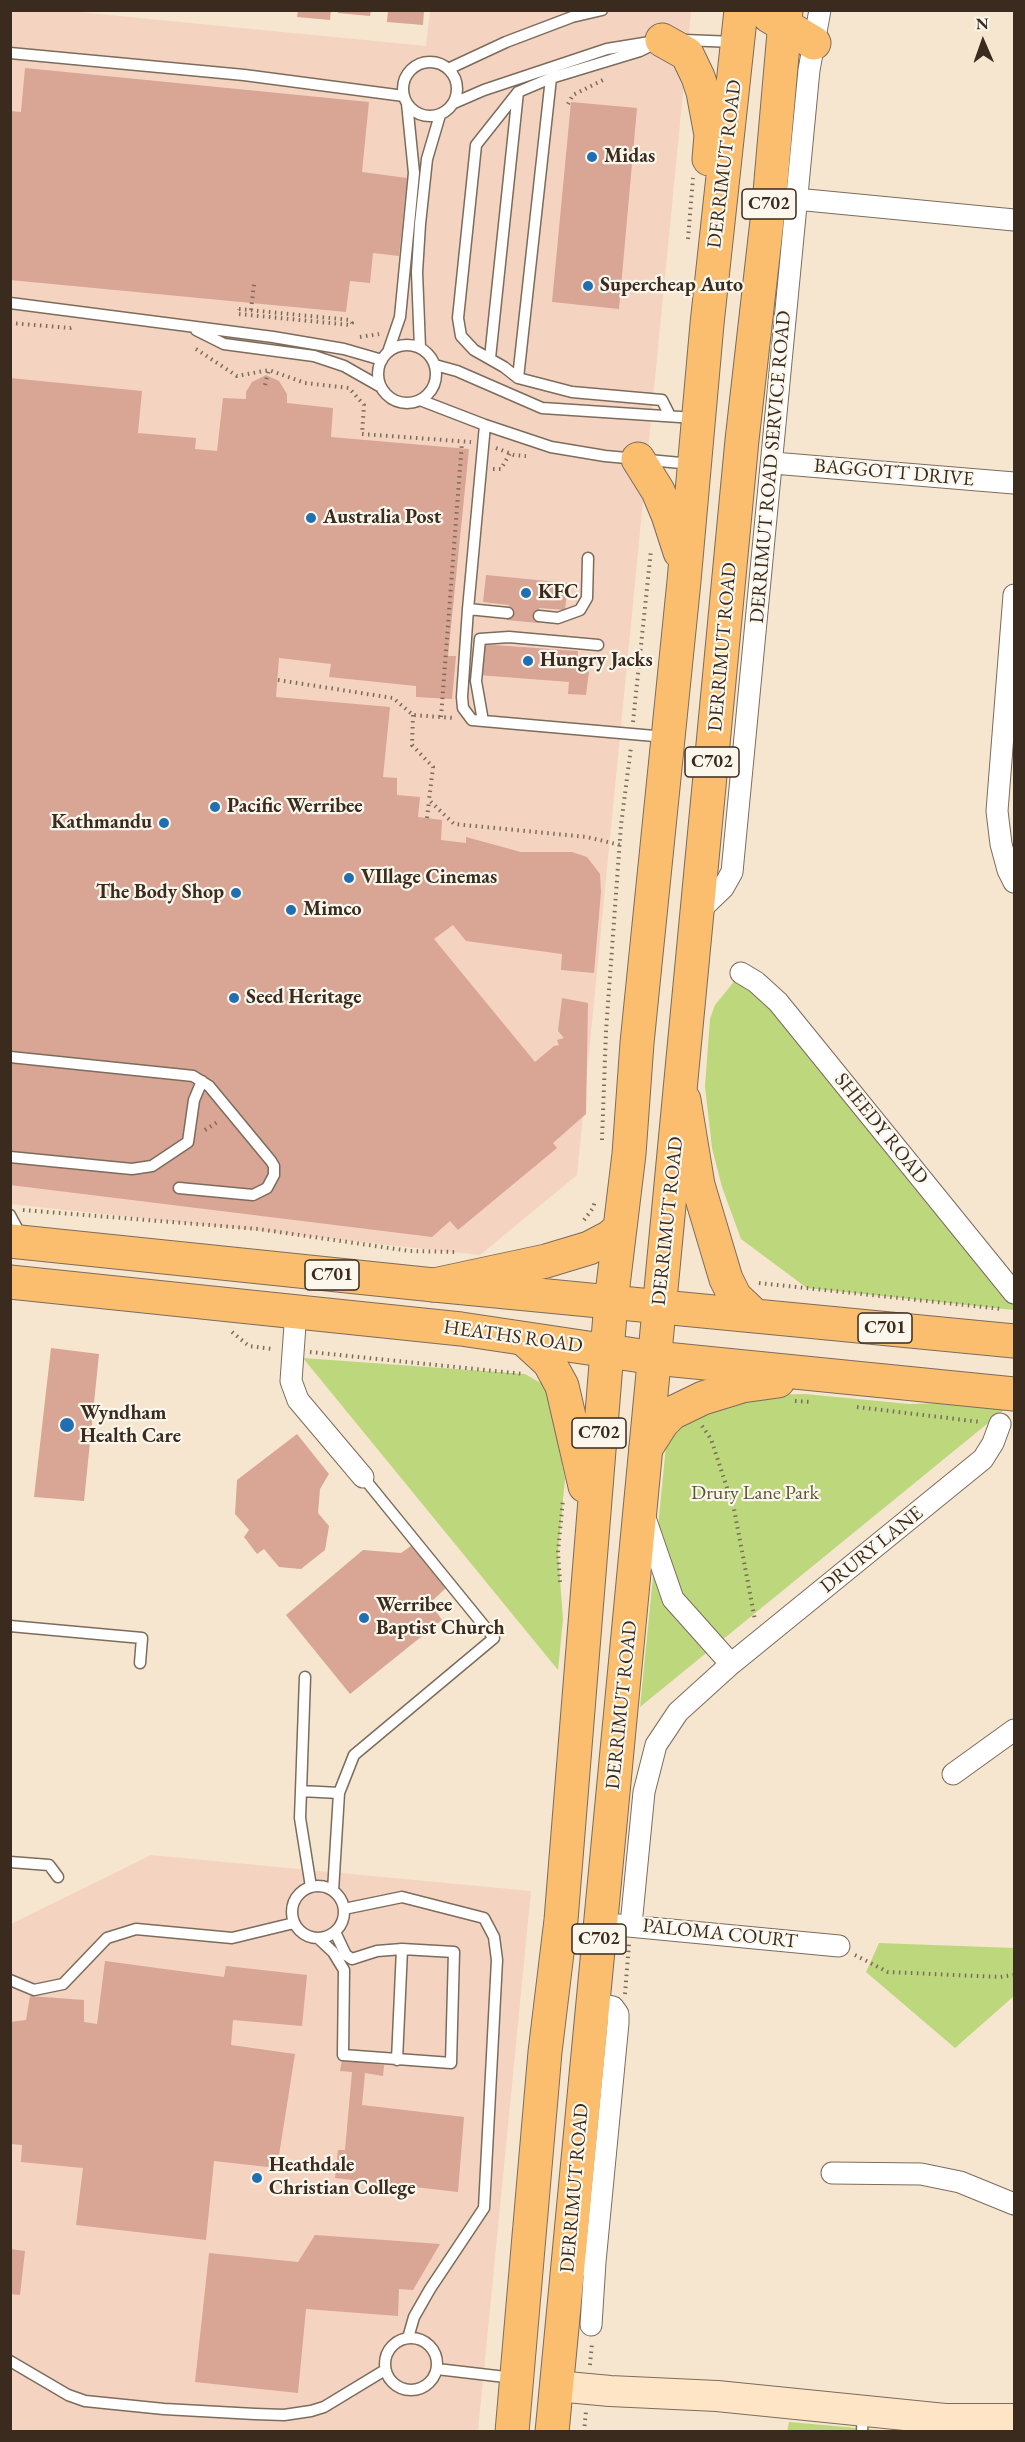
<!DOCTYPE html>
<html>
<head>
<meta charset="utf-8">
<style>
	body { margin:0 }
	#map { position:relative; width:1025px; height:2442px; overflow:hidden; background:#f6e6cf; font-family:"EB Garamond",serif }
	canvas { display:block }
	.frame { position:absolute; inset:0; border:12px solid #3b2a1e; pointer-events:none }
	.north { position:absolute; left:953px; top:12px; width:60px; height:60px; -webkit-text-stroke:4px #fbf7ec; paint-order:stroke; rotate:358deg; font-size:16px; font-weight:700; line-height:24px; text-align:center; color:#3b2a1e }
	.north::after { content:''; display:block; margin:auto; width:21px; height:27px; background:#3b2a1e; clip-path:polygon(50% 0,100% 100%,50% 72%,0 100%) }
</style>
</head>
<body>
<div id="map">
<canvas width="1025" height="2442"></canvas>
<div class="frame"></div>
<div class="north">N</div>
</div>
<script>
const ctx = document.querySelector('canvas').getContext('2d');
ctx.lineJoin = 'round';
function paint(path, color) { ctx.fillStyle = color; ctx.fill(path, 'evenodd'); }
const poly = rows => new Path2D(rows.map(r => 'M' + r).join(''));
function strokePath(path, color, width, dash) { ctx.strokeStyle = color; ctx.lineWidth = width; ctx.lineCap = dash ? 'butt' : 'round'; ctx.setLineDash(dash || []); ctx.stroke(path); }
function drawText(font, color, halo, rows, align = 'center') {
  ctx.font = font + ' "EB Garamond",serif'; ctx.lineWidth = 4.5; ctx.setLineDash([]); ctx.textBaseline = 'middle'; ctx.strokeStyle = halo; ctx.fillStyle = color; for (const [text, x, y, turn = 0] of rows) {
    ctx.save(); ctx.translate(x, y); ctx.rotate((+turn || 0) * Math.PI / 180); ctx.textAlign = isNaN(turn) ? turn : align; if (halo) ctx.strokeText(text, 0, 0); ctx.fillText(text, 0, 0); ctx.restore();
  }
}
paint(poly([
	[11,11,68,11,426,46,430,11,691,11,577,1175,480,1255,11,1204],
	[151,1855,531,1891,478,2431,11,2432,11,1924]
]), '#f5d3c1');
paint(poly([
	[741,973,1014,1294,1014,1310,807,1288,741,1239,722,1187,712,1148,705,1086,710,1019,715,1005],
	[303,1358,525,1374,546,1386,565,1479,558,1552,563,1619,558,1670],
	[805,1394,909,1404,978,1402,1009,1406,640,1707,667,1436,685,1416,763,1395],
	[879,1943,1014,1948,1014,1996,955,2048,866,1972],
	[789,2422,891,2431,787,2432]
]), '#bdd77c');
paint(poly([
	[298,10,331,10,330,20,297,17],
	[338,10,371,10,370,16,338,13],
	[388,10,424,10,423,25,387,22],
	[25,68,369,102,362,172,407,178,399,256,373,253,370,283,350,281,346,312,10,280,10,111,21,112],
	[571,102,637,108,619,309,552,302],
	[266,375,279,381,287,394,287,403,333,408,331,437,469,449,448,656,456,656,452,699,416,697,416,686,329,677,331,664,279,658,276,697,390,707,383,777,397,778,397,795,420,797,418,817,442,820,441,840,466,843,466,837,521,852,572,852,587,857,600,874,601,892,594,973,561,970,562,954,466,941,453,925,434,939,535,1062,554,1046,559,1045,557,1040,564,1038,558,1031,562,998,588,1003,586,1114,553,1143,557,1148,458,1230,450,1221,432,1237,10,1185,10,378,142,391,138,433,196,438,195,449,217,451,223,398,246,399,246,392,252,382],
	[486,575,568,583,565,610,539,608,538,623,507,620,509,605,483,602],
	[480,644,578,651,577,670,589,671,586,695,568,694,569,682,478,675],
	[51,1348,99,1354,84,1501,34,1497],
	[297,1434,329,1474,320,1489,318,1513,329,1526,325,1550,301,1569,279,1567,264,1549,257,1554,244,1537,249,1530,235,1514,237,1480],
	[411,1546,447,1587,430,1603,442,1620,350,1694,286,1615,363,1550,401,1553],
	[105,1961,224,1977,226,1966,307,1975,302,2026,233,2020,231,2045,295,2054,277,2168,214,2161,206,2240,76,2225,83,2168,21,2162,22,2145,10,2144,10,2022,26,2020,30,1996,84,2000,84,2022,97,2024],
	[342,2060,384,2065,383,2076,365,2073,362,2105,464,2117,458,2192,335,2178,338,2150,345,2150,352,2072,340,2071],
	[315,2235,440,2244,413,2290,399,2289,398,2316,306,2309,298,2393,195,2382,209,2253,298,2262],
	[10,2249,25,2251,20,2295,10,2294]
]), '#d9a594');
const lane = poly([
	[684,40,734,42],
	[658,42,640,51,551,78,518,92,476,145,458,318,461,336,474,350,504,367,518,378,572,392,662,400,670,416],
	[10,53,244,75,404,96],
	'403 89a27 27 0 1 1 54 0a27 27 0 1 1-54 0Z',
	[448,69,506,42,572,17,602,10],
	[454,103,484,90,607,49,650,42],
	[10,303,273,337,344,349,382,360],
	[196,330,224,344,314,356,344,366,381,387],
	'378 374a29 29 0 1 1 58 0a29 29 0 1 1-58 0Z',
	[420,348,417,272,420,224,427,159,440,115],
	[388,352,400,317,414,173,407,103],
	[490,358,518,92],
	[435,365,457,371,542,408,695,418],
	[518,378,551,78],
	[420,400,485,425,551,447,605,456,692,464],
	[485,425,468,609,462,697,463,708,472,720,666,737],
	[468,609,508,613],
	[539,616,558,618,580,610,587,598,588,558],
	[483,721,476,681,480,639,509,637,598,645],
	[10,1057,184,1075,193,1076,209,1086,271,1161,274,1166,274,1175,267,1188,253,1195,179,1188],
	[10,1157,132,1169,152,1166,188,1142,194,1100,202,1081],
	[10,1215,18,1230,24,1234],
	[10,1626,142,1638,140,1663],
	[301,1791,305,1677],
	[10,1862,49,1865,58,1877],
	'292 1912a26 26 0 1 1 52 0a26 26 0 1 1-52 0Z',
	[311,1887,300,1818,301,1791,339,1793],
	[333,1891,339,1793,354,1755,494,1638,363,1477],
	[344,1909,402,1897,484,1918,494,1937,497,1960,484,2208,430,2289,414,2317,408,2338],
	[318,1938,333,1952,344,1970,343,2055,451,2063,454,1952,402,1949,377,1951,352,1959,346,1955,335,1932],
	[10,1980,34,1990,63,1984,107,1938,136,1929,232,1938,294,1923],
	[397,2060,402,1949],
	'385 2364a26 26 0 1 1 52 0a26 26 0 1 1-52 0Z',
	[10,2361,68,2395,85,2401,164,2409,255,2414,284,2415,311,2411,324,2407,385,2370],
	[437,2369,514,2378],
	[862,2432,863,2412]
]);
const street = poly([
	[796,199,1014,220],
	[773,463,1014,483],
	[1014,595,997,811,1001,844,1008,870,1014,882],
	[698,912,723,888,732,872,809,70,820,10],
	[741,973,756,982,778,1002,1014,1293],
	[296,1311,291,1381,298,1400,363,1477],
	[645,1518,673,1599,731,1664],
	[953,1774,1014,1730],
	[618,1925,839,1946],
	[631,1925,644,1792,656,1745,678,1712,731,1664,983,1459,993,1443,1000,1424],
	[832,2173,921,2174,960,2182,1014,2204],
	[568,2268,595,2262,618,2023,618,2014,613,2007,593,2003],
	[591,2325,595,2262]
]);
const secondary = poly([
	[556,2386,610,2391,717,2396,945,2419,1014,2419]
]);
const primary = poly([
	[684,1100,698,1185,726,1279,735,1297,755,1316],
	[10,1241,434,1285,1014,1341],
	[10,1282,461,1329,655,1358,1014,1394],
	[646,1448,662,1423,672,1413,703,1398,742,1386,778,1381]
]);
const highway = poly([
	[769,16,814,43],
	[662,40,687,54,698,77,703,92,711,135,709,159],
	[638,459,658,491,668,515,680,552],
	[434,1285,546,1261,589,1248,610,1237,619,1229],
	[525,1340,549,1362,562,1386,585,1486],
	[512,2432,545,2052,561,1920,611,1302,629,1154,637,1043,684,581,707,324,741,10],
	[552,2432,742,440,769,203,786,10]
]);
strokePath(lane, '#7c6c5c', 13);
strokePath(street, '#7c6c5c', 23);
strokePath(secondary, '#7c6c5c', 32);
strokePath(primary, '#7c6c5c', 35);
strokePath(highway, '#7c6c5c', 35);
strokePath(poly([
	[568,104,573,95,605,79],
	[688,239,693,178],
	[239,309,350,320,352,323,350,325,239,314,239,309],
	[251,310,254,284],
	[10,323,70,328,75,326],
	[360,337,379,334],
	[196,349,237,376,269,370,305,383,349,388,364,405,362,434,471,442],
	[265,385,269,368],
	[496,448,514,455,526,456],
	[493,469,501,469,510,453],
	[278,680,393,698,413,715,454,718],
	[413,715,412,745,433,767,429,800,454,824,587,837,620,845],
	[441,717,462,442],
	[633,722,651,550],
	[427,818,429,801],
	[205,1130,219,1121],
	[602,1140,606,1031,621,825,631,747],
	[23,1210,258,1229,410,1251,457,1252],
	[584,1220,593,1208,595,1201],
	[759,1283,1002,1309],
	[232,1332,249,1346,273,1349],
	[310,1352,524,1374],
	[795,1401,811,1402],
	[857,1407,981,1422],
	[702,1426,711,1439,734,1509,755,1620],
	[560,1582,558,1552,563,1499],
	[855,1955,888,1972,1000,1977,1014,1975],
	[625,1994,629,1944],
	[590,2365,592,2343],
	[584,2432,586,2411]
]), '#7c6c5c', 4, [1.5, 4.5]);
strokePath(lane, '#fff', 10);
strokePath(street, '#fff', 21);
strokePath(secondary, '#fde5c5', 30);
strokePath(primary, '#fbbe6e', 33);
strokePath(highway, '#fbbe6e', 33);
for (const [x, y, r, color] of [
	[592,157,6,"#1f6fb2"],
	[588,286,6,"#1f6fb2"],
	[311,518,6,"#1f6fb2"],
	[526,593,6,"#1f6fb2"],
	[528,661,6,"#1f6fb2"],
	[215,807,6,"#1f6fb2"],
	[164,823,6,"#1f6fb2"],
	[349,878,6,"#1f6fb2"],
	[236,893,6,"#1f6fb2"],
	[291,910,6,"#1f6fb2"],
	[234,998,6,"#1f6fb2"],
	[67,1425,8,"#1f6fb2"],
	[364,1618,6,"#1f6fb2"],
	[257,2178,6,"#1f6fb2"]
]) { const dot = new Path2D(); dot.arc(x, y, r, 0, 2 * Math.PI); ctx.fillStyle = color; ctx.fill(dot); strokePath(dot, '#fbf7ec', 2); }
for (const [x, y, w] of [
	[769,204,54],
	[712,762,54],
	[332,1275,54],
	[885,1328,54],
	[599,1433,54],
	[599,1939,54]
]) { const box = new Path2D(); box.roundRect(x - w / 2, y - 15, w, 30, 4.5); ctx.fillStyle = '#fbf7ec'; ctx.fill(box); strokePath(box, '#3b2a1e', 1.5); }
drawText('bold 18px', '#3b2a1e', null, [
	["C702",769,204],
	["C702",712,762],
	["C701",332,1275],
	["C701",885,1328],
	["C702",599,1433],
	["C702",599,1939]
]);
drawText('bold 20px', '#3b2a1e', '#fbf7ec', [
	["Midas",604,157],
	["Supercheap Auto",600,286],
	["Australia Post",323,518],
	["KFC",538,593],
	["Hungry Jacks",540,661],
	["Pacific Werribee",227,807],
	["Kathmandu",152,823,"right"],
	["VIllage Cinemas",361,878],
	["The Body Shop",224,893,"right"],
	["Mimco",303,910],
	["Seed Heritage",246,998],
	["Wyndham",80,1414],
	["Health Care",80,1437],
	["Werribee",376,1606],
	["Baptist Church",376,1629],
	["Heathdale",269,2166],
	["Christian College",269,2189]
], 'left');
drawText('20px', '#3b2a1e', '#fbf7ec', [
	["DERRIMUT ROAD",725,164,-83],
	["DERRIMUT ROAD SERVICE ROAD",771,467,-85],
	["BAGGOTT DRIVE",894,473,5],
	["DERRIMUT ROAD",723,647,-85],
	["SHEEDY ROAD",881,1129,51],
	["DERRIMUT ROAD",668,1221,-84],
	["HEATHS ROAD",513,1337,8],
	["DRURY LANE",872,1550,-39],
	["DERRIMUT ROAD",622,1705,-84],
	["PALOMA COURT",720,1934,6],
	["DERRIMUT ROAD",575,2188,-85]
]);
drawText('20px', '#5c5536', '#fbf7ec', [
	["Drury Lane Park",755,1494]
]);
</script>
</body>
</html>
